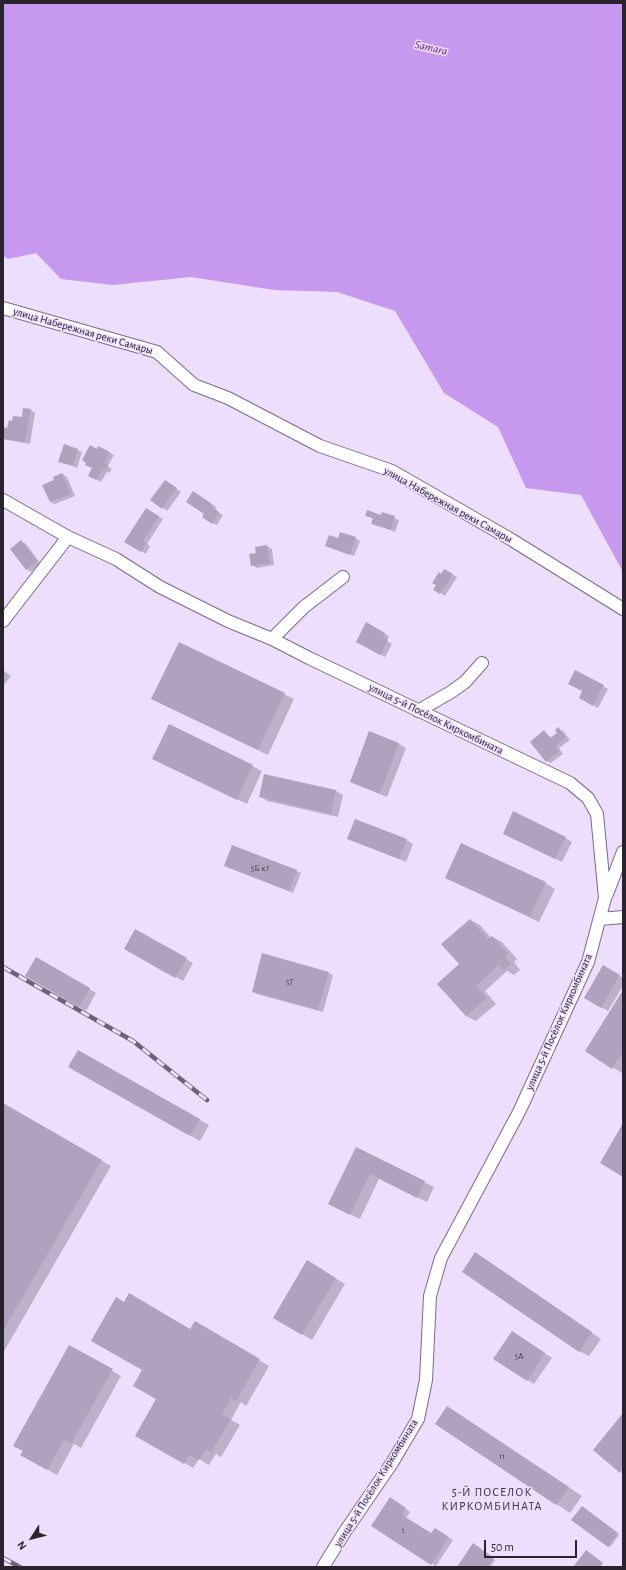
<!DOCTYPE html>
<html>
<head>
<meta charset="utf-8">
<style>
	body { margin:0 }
	#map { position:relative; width:626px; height:1570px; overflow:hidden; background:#eddefd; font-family:"Alegreya Sans",sans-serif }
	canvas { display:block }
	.frame { position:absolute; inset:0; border:4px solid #29232e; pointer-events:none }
	.north { position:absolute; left:12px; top:1518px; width:40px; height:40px; -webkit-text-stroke:3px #eddefd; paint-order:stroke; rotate:234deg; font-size:11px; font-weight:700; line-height:16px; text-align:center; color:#29232e }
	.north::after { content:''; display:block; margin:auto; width:14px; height:18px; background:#29232e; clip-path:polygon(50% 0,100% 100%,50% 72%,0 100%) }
	.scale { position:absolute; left:484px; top:1540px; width:93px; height:18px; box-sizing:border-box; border:2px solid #29232e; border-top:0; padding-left:5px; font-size:12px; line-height:14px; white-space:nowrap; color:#29232e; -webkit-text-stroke:3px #eddefd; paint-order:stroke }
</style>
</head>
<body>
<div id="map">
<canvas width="626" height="1570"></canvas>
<div class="frame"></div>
<div class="north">N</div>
<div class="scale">50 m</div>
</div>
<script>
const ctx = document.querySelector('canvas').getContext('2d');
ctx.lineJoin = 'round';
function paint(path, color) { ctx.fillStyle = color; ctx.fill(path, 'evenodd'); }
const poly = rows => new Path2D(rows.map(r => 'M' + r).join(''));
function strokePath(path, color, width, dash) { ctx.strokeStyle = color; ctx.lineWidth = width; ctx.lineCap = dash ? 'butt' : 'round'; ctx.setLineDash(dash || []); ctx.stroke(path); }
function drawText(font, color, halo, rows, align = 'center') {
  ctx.font = font + ' "Alegreya Sans",sans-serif'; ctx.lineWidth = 3; ctx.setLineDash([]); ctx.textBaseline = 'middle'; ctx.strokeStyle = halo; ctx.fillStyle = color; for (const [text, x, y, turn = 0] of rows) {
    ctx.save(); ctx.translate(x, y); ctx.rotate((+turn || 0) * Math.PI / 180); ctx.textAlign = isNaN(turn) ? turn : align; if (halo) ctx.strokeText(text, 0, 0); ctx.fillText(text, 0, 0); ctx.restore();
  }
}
paint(poly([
	[3,3,623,3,623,572,581,495,526,488,498,427,444,393,395,311,337,292,274,290,191,277,113,285,61,279,36,253,8,259,3,256]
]), '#c699ef');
paint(poly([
	[31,410,35,413,30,444,7,440,3,438,3,432,23,418],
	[65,445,82,452,77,468,60,461],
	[99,447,114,455,108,466,112,469,109,473,107,472,101,482,89,475,93,468],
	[62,474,67,477,75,496,55,504,50,502],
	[169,483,181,492,167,511,163,508],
	[198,495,216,507,215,510,223,515,217,525,212,523,205,514],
	[147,509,163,519,147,544,150,546,146,554,126,542],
	[382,513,399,520,395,532,372,523,374,519,366,515,381,516],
	[355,538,360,541,354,556,326,545],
	[21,541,26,544,41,564,31,572,26,569],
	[267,546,272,549,274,565,257,568,252,565,257,554],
	[444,570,457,577,445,596,434,589],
	[367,624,389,636,387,641,392,644,385,657,357,641],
	[179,643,294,699,268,755,152,699],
	[3,670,11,676,3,686],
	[576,671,608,689,598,708,580,698,584,691],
	[170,726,262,771,247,804,163,764],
	[558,729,563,731,570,740,559,748,563,754,551,763,546,761,544,732,552,738,559,733],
	[399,744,406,748,387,797,351,782],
	[336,791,343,795,338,817,267,801,260,796],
	[511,837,565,838,572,842,562,862],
	[348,838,406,840,413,844,406,862],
	[225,866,296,871,301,873,293,893],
	[447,878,545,883,555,889,539,922],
	[470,920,480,925,491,938,492,937,502,942,517,959,514,962,520,970,514,975,507,971,485,991,496,1004,476,1021,466,1016,438,984,460,964],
	[135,930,193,963,183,981,125,948],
	[36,958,96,993,86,1011,26,976],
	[603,967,623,978,623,986,608,1011,585,997],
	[328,973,333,975,323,1012,257,994,253,991],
	[623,992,623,1072,622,1073,586,1051],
	[79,1052,209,1125,200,1141,70,1067],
	[3,1104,111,1166,3,1353],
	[356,1148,434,1187,427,1202,379,1179,360,1219,339,1209],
	[485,1259,601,1339,589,1356,579,1351],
	[307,1262,345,1284,312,1340,274,1317],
	[195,1322,269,1366,246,1406,241,1402,231,1420,240,1425,221,1457,216,1454,209,1465,199,1459,193,1468,137,1435,158,1399],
	[519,1336,552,1358,534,1384,527,1380],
	[70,1347,121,1376,81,1448,74,1444,57,1475,22,1455],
	[461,1416,582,1496,570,1513,436,1424],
	[390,1499,410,1512,406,1518,432,1534,440,1532,453,1540,436,1566,373,1525],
	[584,1508,619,1535,610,1547,608,1546],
	[473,1545,495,1560,490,1567,458,1567]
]), '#0003');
paint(poly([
	[23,408,31,409,25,442,3,439,3,427,7,428,9,420,12,421,13,416,22,417],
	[64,444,78,449,73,466,58,462],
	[90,445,97,449,98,446,110,452,104,463,108,465,104,472,102,470,96,480,88,476,92,468,85,465,86,463,82,460],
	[62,473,71,494,50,502,42,485,54,480,53,477],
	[165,480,177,488,162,509,150,500],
	[193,491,212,504,211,506,219,512,212,524,202,517,204,514,186,502],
	[146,508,159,516,143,541,146,543,141,552,124,542],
	[367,510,381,515,382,512,395,516,391,530,371,524,373,518,365,516],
	[340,532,356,537,350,555,325,546,329,535,338,538],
	[21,540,37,561,26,570,10,549],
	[267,545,270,563,251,566,249,554,256,553,255,547],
	[444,569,453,574,440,594,433,590,436,585,432,583,439,572,441,574],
	[366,622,385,633,383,637,388,640,380,655,356,642],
	[179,642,285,693,258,750,151,699],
	[575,670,604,685,593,706,579,698,582,691,568,684],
	[169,724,253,765,237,800,152,759],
	[558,727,566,737,555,746,559,751,546,762,530,742,544,730,550,738,557,733,555,730],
	[369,731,399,743,380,794,350,782],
	[264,774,336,790,331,814,259,797],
	[513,811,566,837,555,859,503,834],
	[355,819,407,839,399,859,347,839],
	[461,843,546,882,530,917,445,878],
	[232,845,297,870,289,891,224,866],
	[470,919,488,939,492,936,508,953,505,956,511,964,504,970,499,965,476,986,487,998,466,1016,437,984,459,964,441,944],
	[135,929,187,958,175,978,124,949],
	[262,953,329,972,318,1010,252,992],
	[36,957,90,988,79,1007,25,976],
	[603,965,620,975,601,1008,584,998],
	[623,990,623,1052,612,1069,585,1051],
	[78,1050,200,1119,190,1136,68,1067],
	[3,1103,102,1160,3,1331],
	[623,1123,623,1177,600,1163],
	[356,1147,425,1181,417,1198,370,1174,350,1215,328,1204],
	[475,1252,592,1332,579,1352,462,1272],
	[307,1260,336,1278,302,1335,273,1318],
	[129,1293,190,1329,195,1321,260,1359,236,1401,231,1398,222,1414,231,1419,211,1452,206,1449,199,1460,189,1455,184,1464,135,1436,156,1399,133,1386,142,1370,91,1341,116,1297,124,1302],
	[512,1331,545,1353,527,1381,493,1359],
	[69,1345,113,1369,71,1444,64,1440,47,1470,20,1455,23,1451,13,1446],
	[447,1406,569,1487,556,1505,435,1424],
	[623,1413,623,1469,620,1473,593,1450],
	[390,1497,406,1508,402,1515,431,1533,435,1528,449,1537,431,1565,371,1526],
	[582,1506,618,1533,608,1547,571,1520],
	[473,1543,494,1558,488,1567,457,1567],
	[586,1550,603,1563,600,1567,573,1567]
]), '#b0a1be');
const minor = poly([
	[3,308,157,352,194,385,228,398,320,446,392,471,512,540,623,609],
	[3,500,68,537,116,559,160,587,228,621,272,639,309,658,570,783,588,798,597,814,605,898,588,962,519,1112,441,1258,430,1296,426,1380,418,1419,392,1463,344,1533,323,1567],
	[3,621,68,537],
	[272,639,304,607,343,577],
	[418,711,451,692,465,682,482,663],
	[607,894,623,852],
	[600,919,623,917]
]);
strokePath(minor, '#796b87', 14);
strokePath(minor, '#fff', 12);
const rail = poly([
	[3,967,133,1041,207,1100],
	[3,1558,20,1567]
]);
strokePath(rail, '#6d6375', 4.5);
strokePath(rail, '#eddefd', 3, [9]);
drawText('9px', '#4b4252', null, [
	["5Б к7",260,868],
	["5Г",290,982],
	["5А",519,1356],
	["11",502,1456],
	["1",403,1530]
]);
drawText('11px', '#29232e', '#eddefd', [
	["улица Набережная реки Самары",83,331,16],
	["улица Набережная реки Самары",448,505,29],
	["улица 5-й Посёлок Киркомбината",436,719,26],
	["улица 5-й Посёлок Киркомбината",559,1022,-66],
	["улица 5-й Посёлок Киркомбината",376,1483,-58]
]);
drawText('italic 12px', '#662d8f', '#eddefd', [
	["Samara",431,48,13]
]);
ctx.letterSpacing = '1px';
drawText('12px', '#3c2f48', '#eddefd', [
	["5-Й ПОСЕЛОК",492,1492],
	["КИРКОМБИНАТА",492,1506]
]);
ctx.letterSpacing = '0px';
</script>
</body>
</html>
